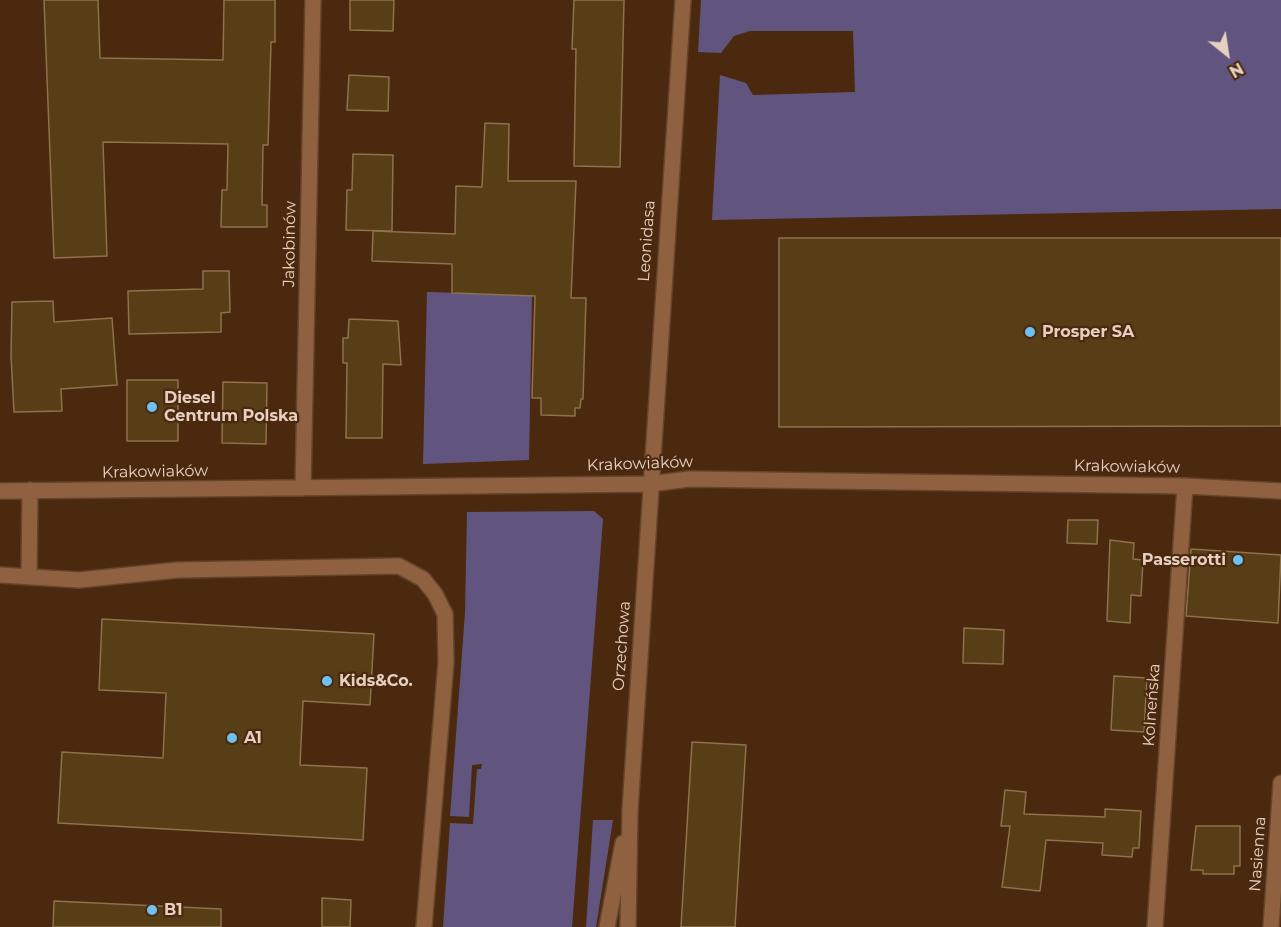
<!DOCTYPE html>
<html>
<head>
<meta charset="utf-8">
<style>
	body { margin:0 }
	#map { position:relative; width:1281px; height:927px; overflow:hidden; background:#4b290e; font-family:Montserrat,sans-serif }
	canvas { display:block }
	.north { position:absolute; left:1197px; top:24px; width:60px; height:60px; -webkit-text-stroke:4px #4b290e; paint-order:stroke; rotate:150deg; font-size:16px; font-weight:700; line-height:24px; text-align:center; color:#e6d0c1 }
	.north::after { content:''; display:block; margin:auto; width:21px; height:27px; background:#e6d0c1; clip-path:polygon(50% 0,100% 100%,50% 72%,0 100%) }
</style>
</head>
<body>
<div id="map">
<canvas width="1281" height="927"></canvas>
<div class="north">N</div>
</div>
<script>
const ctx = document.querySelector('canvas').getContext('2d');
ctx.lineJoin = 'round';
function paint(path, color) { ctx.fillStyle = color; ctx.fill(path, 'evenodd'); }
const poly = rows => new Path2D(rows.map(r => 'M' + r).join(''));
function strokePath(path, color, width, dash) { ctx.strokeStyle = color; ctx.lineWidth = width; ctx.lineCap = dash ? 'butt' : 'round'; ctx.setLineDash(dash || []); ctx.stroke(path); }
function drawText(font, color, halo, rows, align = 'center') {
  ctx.font = font + ' Montserrat,sans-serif'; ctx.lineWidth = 4.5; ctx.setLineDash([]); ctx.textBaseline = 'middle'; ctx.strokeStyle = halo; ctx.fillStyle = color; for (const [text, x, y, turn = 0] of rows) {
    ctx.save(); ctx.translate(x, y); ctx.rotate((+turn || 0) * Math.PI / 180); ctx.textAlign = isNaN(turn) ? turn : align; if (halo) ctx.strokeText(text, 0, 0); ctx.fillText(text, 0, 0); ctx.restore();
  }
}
paint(poly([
	[701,0,1281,0,1281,209,712,220,720,75,746,83,753,95,855,92,853,31,750,31,734,36,721,53,698,52],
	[427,292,532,295,529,460,423,464],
	[594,511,603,519,572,927,443,927,450,823,473,824,477,769,481,769,482,764,472,765,469,817,450,816,465,613,467,512],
	[593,820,613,820,596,927,586,927]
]), '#615580');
const building = poly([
	[44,0,98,0,100,58,223,60,224,0,275,0,275,42,271,42,268,145,263,145,262,205,267,205,267,227,221,227,222,190,227,190,228,144,103,142,107,256,54,258,44,0],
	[350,0,394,0,393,31,350,30,350,0],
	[574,0,624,0,620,167,574,166,576,49,572,49,574,0],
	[349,75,389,77,388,111,347,110,349,75],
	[485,123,509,124,508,181,576,181,571,298,586,298,583,399,581,399,580,408,575,408,575,416,541,415,541,398,532,398,535,296,452,293,452,264,372,261,373,231,455,234,456,186,482,187,485,123],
	[353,154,393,155,392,231,346,230,347,190,352,190,353,154],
	[779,238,1281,238,1281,426,779,427,779,238],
	[203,271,229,271,230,312,221,313,221,332,129,334,128,291,203,289,203,271],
	[53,301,54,322,112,318,117,385,61,389,62,411,14,412,11,356,12,302,53,301],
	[349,319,398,321,401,365,383,364,382,438,346,438,347,363,343,363,343,338,348,338,349,319],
	[127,380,178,380,178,441,127,441,127,380],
	[223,382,267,383,266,444,222,443,223,382],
	[1068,520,1098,520,1097,544,1067,543,1068,520],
	[1110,540,1134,543,1133,559,1143,560,1141,596,1131,595,1130,623,1107,621,1110,540],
	[1191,549,1281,555,1278,623,1186,616,1191,549],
	[102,619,374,634,370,705,303,701,300,765,367,768,363,840,58,823,62,752,163,758,166,693,99,690,102,619],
	[964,628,1004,630,1003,664,963,663,964,628],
	[1114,676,1147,678,1144,732,1111,730,1114,676],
	[692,742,746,745,735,927,681,927,692,742],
	[1005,790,1026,792,1024,814,1105,817,1105,809,1141,811,1139,848,1133,848,1132,857,1102,855,1103,843,1046,840,1040,891,1002,887,1010,826,1001,826,1005,790],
	[1196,826,1240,826,1240,866,1234,866,1234,874,1203,874,1203,870,1191,870,1196,826],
	[322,898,351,900,350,927,322,927,322,898],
	[54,901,221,909,221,927,53,927,54,901]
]);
paint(building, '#573e17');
strokePath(building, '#8d724b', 1.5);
const minor = poly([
	[303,488,313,0],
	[0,491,650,484,689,479,1185,486,1281,491],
	[0,575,79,580,178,570,399,566,423,579,435,594,445,614,446,662,424,927],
	[29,577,30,490],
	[607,927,623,843],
	[628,927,630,810,683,0],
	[1155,927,1185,486],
	[1271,927,1281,783]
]);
strokePath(minor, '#64442b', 18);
strokePath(minor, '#8f6140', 15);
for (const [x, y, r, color] of [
	[1030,332,6,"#6ec2f3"],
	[152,407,6,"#6ec2f3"],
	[1238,560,6,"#6ec2f3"],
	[327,681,6,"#6ec2f3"],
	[232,738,6,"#6ec2f3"],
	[152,910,6,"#6ec2f3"]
]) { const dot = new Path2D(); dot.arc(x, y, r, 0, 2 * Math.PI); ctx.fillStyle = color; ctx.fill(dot); strokePath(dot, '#4b290e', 2); }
drawText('16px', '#e6d0c1', '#4b290e', [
	["Leonidasa",647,241,-86],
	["Jakobinów",290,244,-89],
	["Krakowiaków",640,464,-2],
	["Krakowiaków",1127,467,1],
	["Krakowiaków",155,472,-1],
	["Orzechowa",622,646,-86],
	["Kolneńska",1152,705,-86],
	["Nasienna",1258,854,-86]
]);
drawText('bold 16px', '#e6d0c1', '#4b290e', [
	["Prosper SA",1042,332],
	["Diesel",164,398],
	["Centrum Polska",164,416],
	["Passerotti",1226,560,"right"],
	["Kids&Co.",339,681],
	["A1",244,738],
	["B1",164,910]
], 'left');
</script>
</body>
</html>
